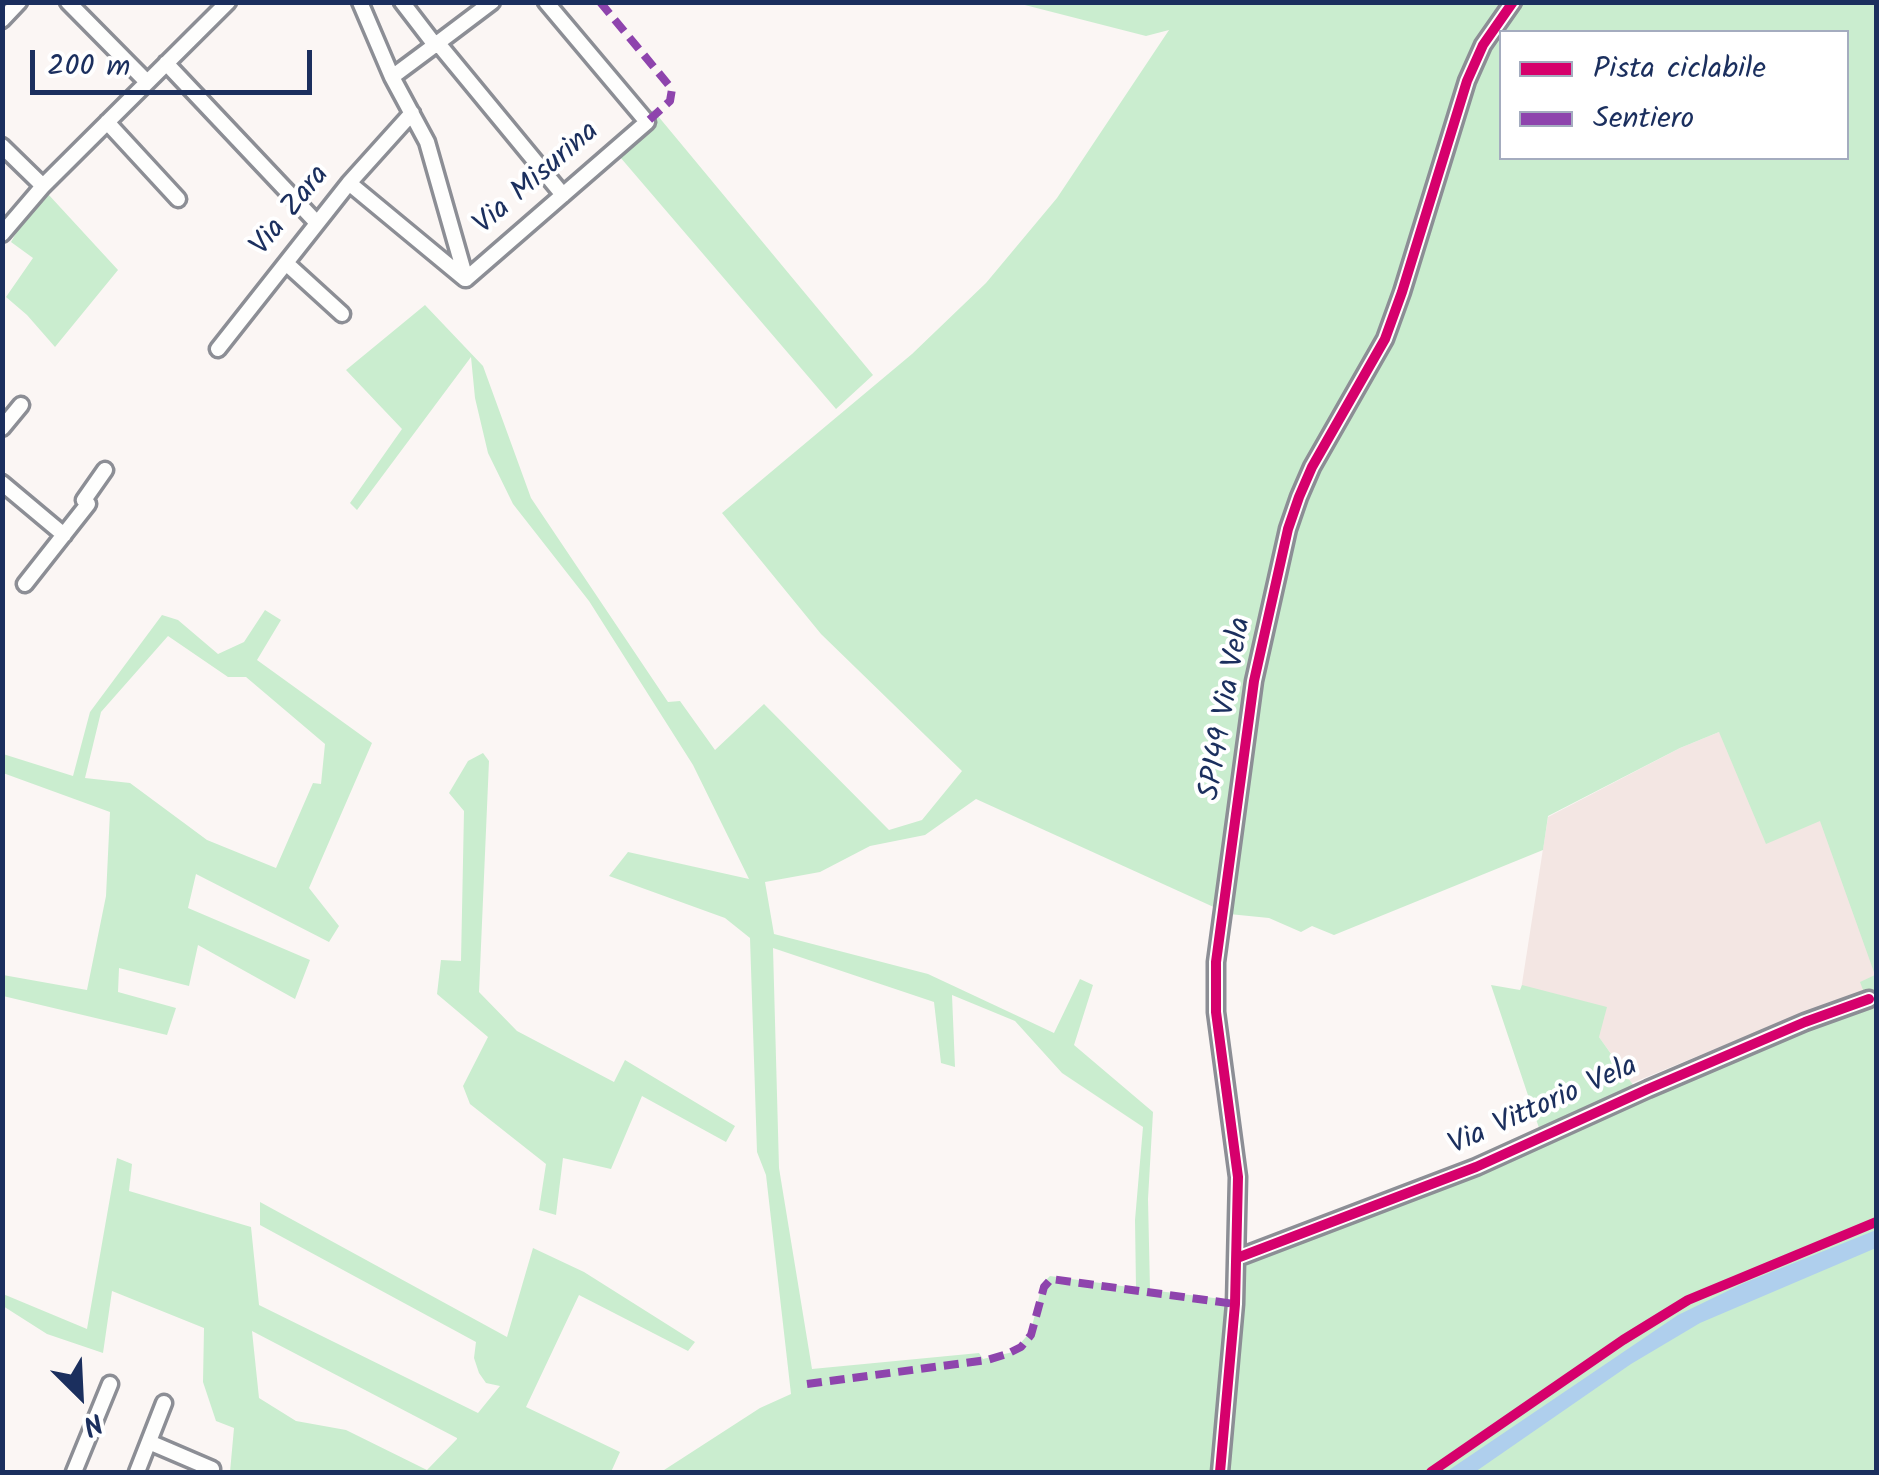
<!DOCTYPE html>
<html>
<head>
<meta charset="utf-8">
<style>
	body { margin:0 }
	#map { position:relative; width:1879px; height:1475px; overflow:hidden; background:#fbf6f4; font-family:Kalam,sans-serif }
	canvas { display:block }
	.frame { position:absolute; inset:0; border:5px solid #1b2f5e; pointer-events:none }
	.legend { position:absolute; left:1499px; top:30px; width:350px; height:130px; box-sizing:border-box; background:#fff; border:2px solid #a4acbf; margin:0; padding:12px 18px; list-style:none; font-size:30px; color:#1b2f5e }
	.legend li { display:flex; align-items:center; gap:20px; height:50px }
	.legend b { width:50px; border:2px solid #a4acbf }
	.north { position:absolute; left:30px; top:1345px; width:100px; height:100px; -webkit-text-stroke:8px #fff; paint-order:stroke; rotate:156deg; font-size:28px; font-weight:700; line-height:40px; text-align:center; color:#1b2f5e }
	.north::after { content:''; display:block; margin:auto; width:35px; height:45px; background:#1b2f5e; clip-path:polygon(50% 0,100% 100%,50% 72%,0 100%) }
	.scale { position:absolute; left:30px; top:50px; width:282px; height:45px; box-sizing:border-box; border:5px solid #1b2f5e; border-top:0; padding-left:12px; font-size:30px; line-height:35px; white-space:nowrap; color:#1b2f5e; -webkit-text-stroke:8px #fff; paint-order:stroke }
</style>
</head>
<body>
<div id="map">
<canvas width="1879" height="1475"></canvas>
<div class="frame"></div>
<ul class="legend">
<li><b style="height:12px;background:#d6006c"></b>Pista ciclabile</li>
<li><b style="height:12px;background:#8e44ad"></b>Sentiero</li>
</ul>
<div class="north">N</div>
<div class="scale">200 m</div>
</div>
<script>
const ctx = document.querySelector('canvas').getContext('2d');
ctx.lineJoin = 'round';
function paint(path, color) { ctx.fillStyle = color; ctx.fill(path, 'evenodd'); }
const poly = rows => new Path2D(rows.map(r => 'M' + r).join(''));
function strokePath(path, color, width, dash) { ctx.strokeStyle = color; ctx.lineWidth = width; ctx.lineCap = dash ? 'butt' : 'round'; ctx.setLineDash(dash || []); ctx.stroke(path); }
function drawText(font, color, halo, rows, align = 'center') {
  ctx.font = font + ' Kalam,sans-serif'; ctx.lineWidth = 8; ctx.setLineDash([]); ctx.textBaseline = 'middle'; ctx.strokeStyle = halo; ctx.fillStyle = color; for (const [text, x, y, turn = 0] of rows) {
    ctx.save(); ctx.translate(x, y); ctx.rotate((+turn || 0) * Math.PI / 180); ctx.textAlign = isNaN(turn) ? turn : align; if (halo) ctx.strokeText(text, 0, 0); ctx.fillText(text, 0, 0); ctx.restore();
  }
}
paint(poly([
	[1719,732,1830,809,1876,933,1876,993,1830,1002,1632,1083,1599,1037,1521,990,1548,817,1680,748]
]), '#f3e6e3');
paint(poly([
	[1017,3,1876,3,1876,1472,661,1472,760,1408,791,1394,766,1175,757,1152,750,938,725,918,609,876,628,852,749,879,693,765,589,601,513,504,488,453,475,398,471,357,357,510,350,503,402,429,346,370,425,305,483,366,531,498,668,702,680,701,715,750,764,704,889,830,922,820,962,771,821,634,722,513,912,354,986,283,1057,198,1169,30,1146,36],
	[1502,32,1846,32,1846,158,1502,158],
	[1719,732,1766,844,1820,821,1875,975,1860,982,1865,995,1833,1016,1647,1097,1509,1163,1231,1264,1230,1300,1150,1290,1148,1199,1153,1112,1074,1045,1093,985,1080,979,1054,1033,928,974,774,934,765,882,820,872,870,846,925,835,976,799,1229,914,1269,918,1301,932,1312,926,1334,935,1543,850,1548,816,1680,748],
	[773,948,934,1002,941,1063,955,1067,952,995,1015,1021,1062,1073,1143,1127,1135,1220,1136,1288,1050,1276,1042,1284,1031,1331,1013,1352,983,1359,979,1353,812,1369,779,1168],
	[653,110,873,375,836,409,614,150],
	[48,194,118,270,55,347,27,315,6,297,33,258,11,242,16,233,11,230],
	[265,610,281,620,257,660,372,743,309,888,339,926,329,942,196,874,188,908,310,960,295,999,198,945,189,986,119,968,118,992,176,1008,167,1035,3,996,3,975,87,990,106,896,110,812,3,773,3,754,73,776,90,712,162,615,178,620,218,654,244,642],
	[168,636,228,677,246,677,325,744,321,784,313,783,276,868,207,840,130,783,85,778,101,712],
	[483,753,489,761,479,992,517,1031,614,1082,625,1060,735,1126,726,1142,642,1096,611,1169,563,1158,556,1215,539,1210,546,1164,470,1104,463,1086,488,1037,437,994,441,960,461,961,464,811,449,793,468,761],
	[1491,985,1520,990,1522,985,1607,1007,1599,1037,1636,1089,1540,1131],
	[117,1158,132,1164,129,1191,251,1227,259,1305,478,1413,500,1386,486,1383,479,1373,474,1358,476,1342,260,1225,260,1202,507,1337,533,1248,584,1272,695,1342,688,1351,579,1295,526,1407,620,1452,611,1472,230,1472,234,1428,216,1421,203,1382,204,1328,112,1291,103,1353,47,1334,3,1306,3,1294,87,1329],
	[252,1331,457,1438,457,1439,427,1470,346,1430,296,1421,259,1398]
]), '#caedcf');
paint(poly([
	[1876,1230,1876,1248,1700,1323,1631,1364,1475,1472,1446,1472,1678,1315,1744,1283]
]), '#afcfed');
const minor = poly([
	[68,2,147,82],
	[360,2,392,77,435,45,402,2],
	[492,2,435,45,441,47,563,195],
	[2,20,19,2],
	[166,63,317,223],
	[392,77,427,142,466,279],
	[107,122,178,199],
	[2,146,43,186],
	[349,183,465,279],
	[2,234,43,186,228,2],
	[286,263,342,314],
	[466,279,647,122,546,2],
	[218,349,349,183,412,113],
	[2,428,21,405],
	[2,483,64,535],
	[25,584,88,504,84,500,105,470],
	[1237,1258,1476,1167,1648,1089,1805,1022,1869,999],
	[149,1442,212,1469],
	[74,1472,110,1384],
	[137,1472,164,1403],
	[1220,1472,1235,1304,1238,1177,1216,1012,1216,962,1254,681,1288,529,1299,497,1312,467,1385,339,1402,292,1467,81,1483,45,1513,2]
]);
strokePath(minor, '#8c8e95', 21);
strokePath(minor, '#fefefd', 14);
strokePath(poly([
	[600,2,672,89,670,101,647,122],
	[807,1384,987,1360,1007,1354,1021,1347,1031,1335,1044,1287,1051,1279,1235,1304]
]), '#8e44ad', 8, [15, 8]);
strokePath(poly([
	[1237,1258,1476,1167,1648,1089,1805,1022,1869,999],
	[1220,1472,1235,1304,1238,1177,1216,1012,1216,962,1254,681,1288,529,1299,497,1312,467,1385,339,1402,292,1467,81,1483,45,1513,2],
	[1431,1472,1623,1340,1688,1300,1876,1222]
]), '#d6006c', 10);
drawText('30px', '#1b2f5e', '#fff', [
	["Via Misurina",538,180,-41],
	["Via Zara",292,212,-51],
	["SP149 Via Vela",1228,709,-80],
	["Via Vittorio Vela",1544,1108,-24]
]);
</script>
</body>
</html>
